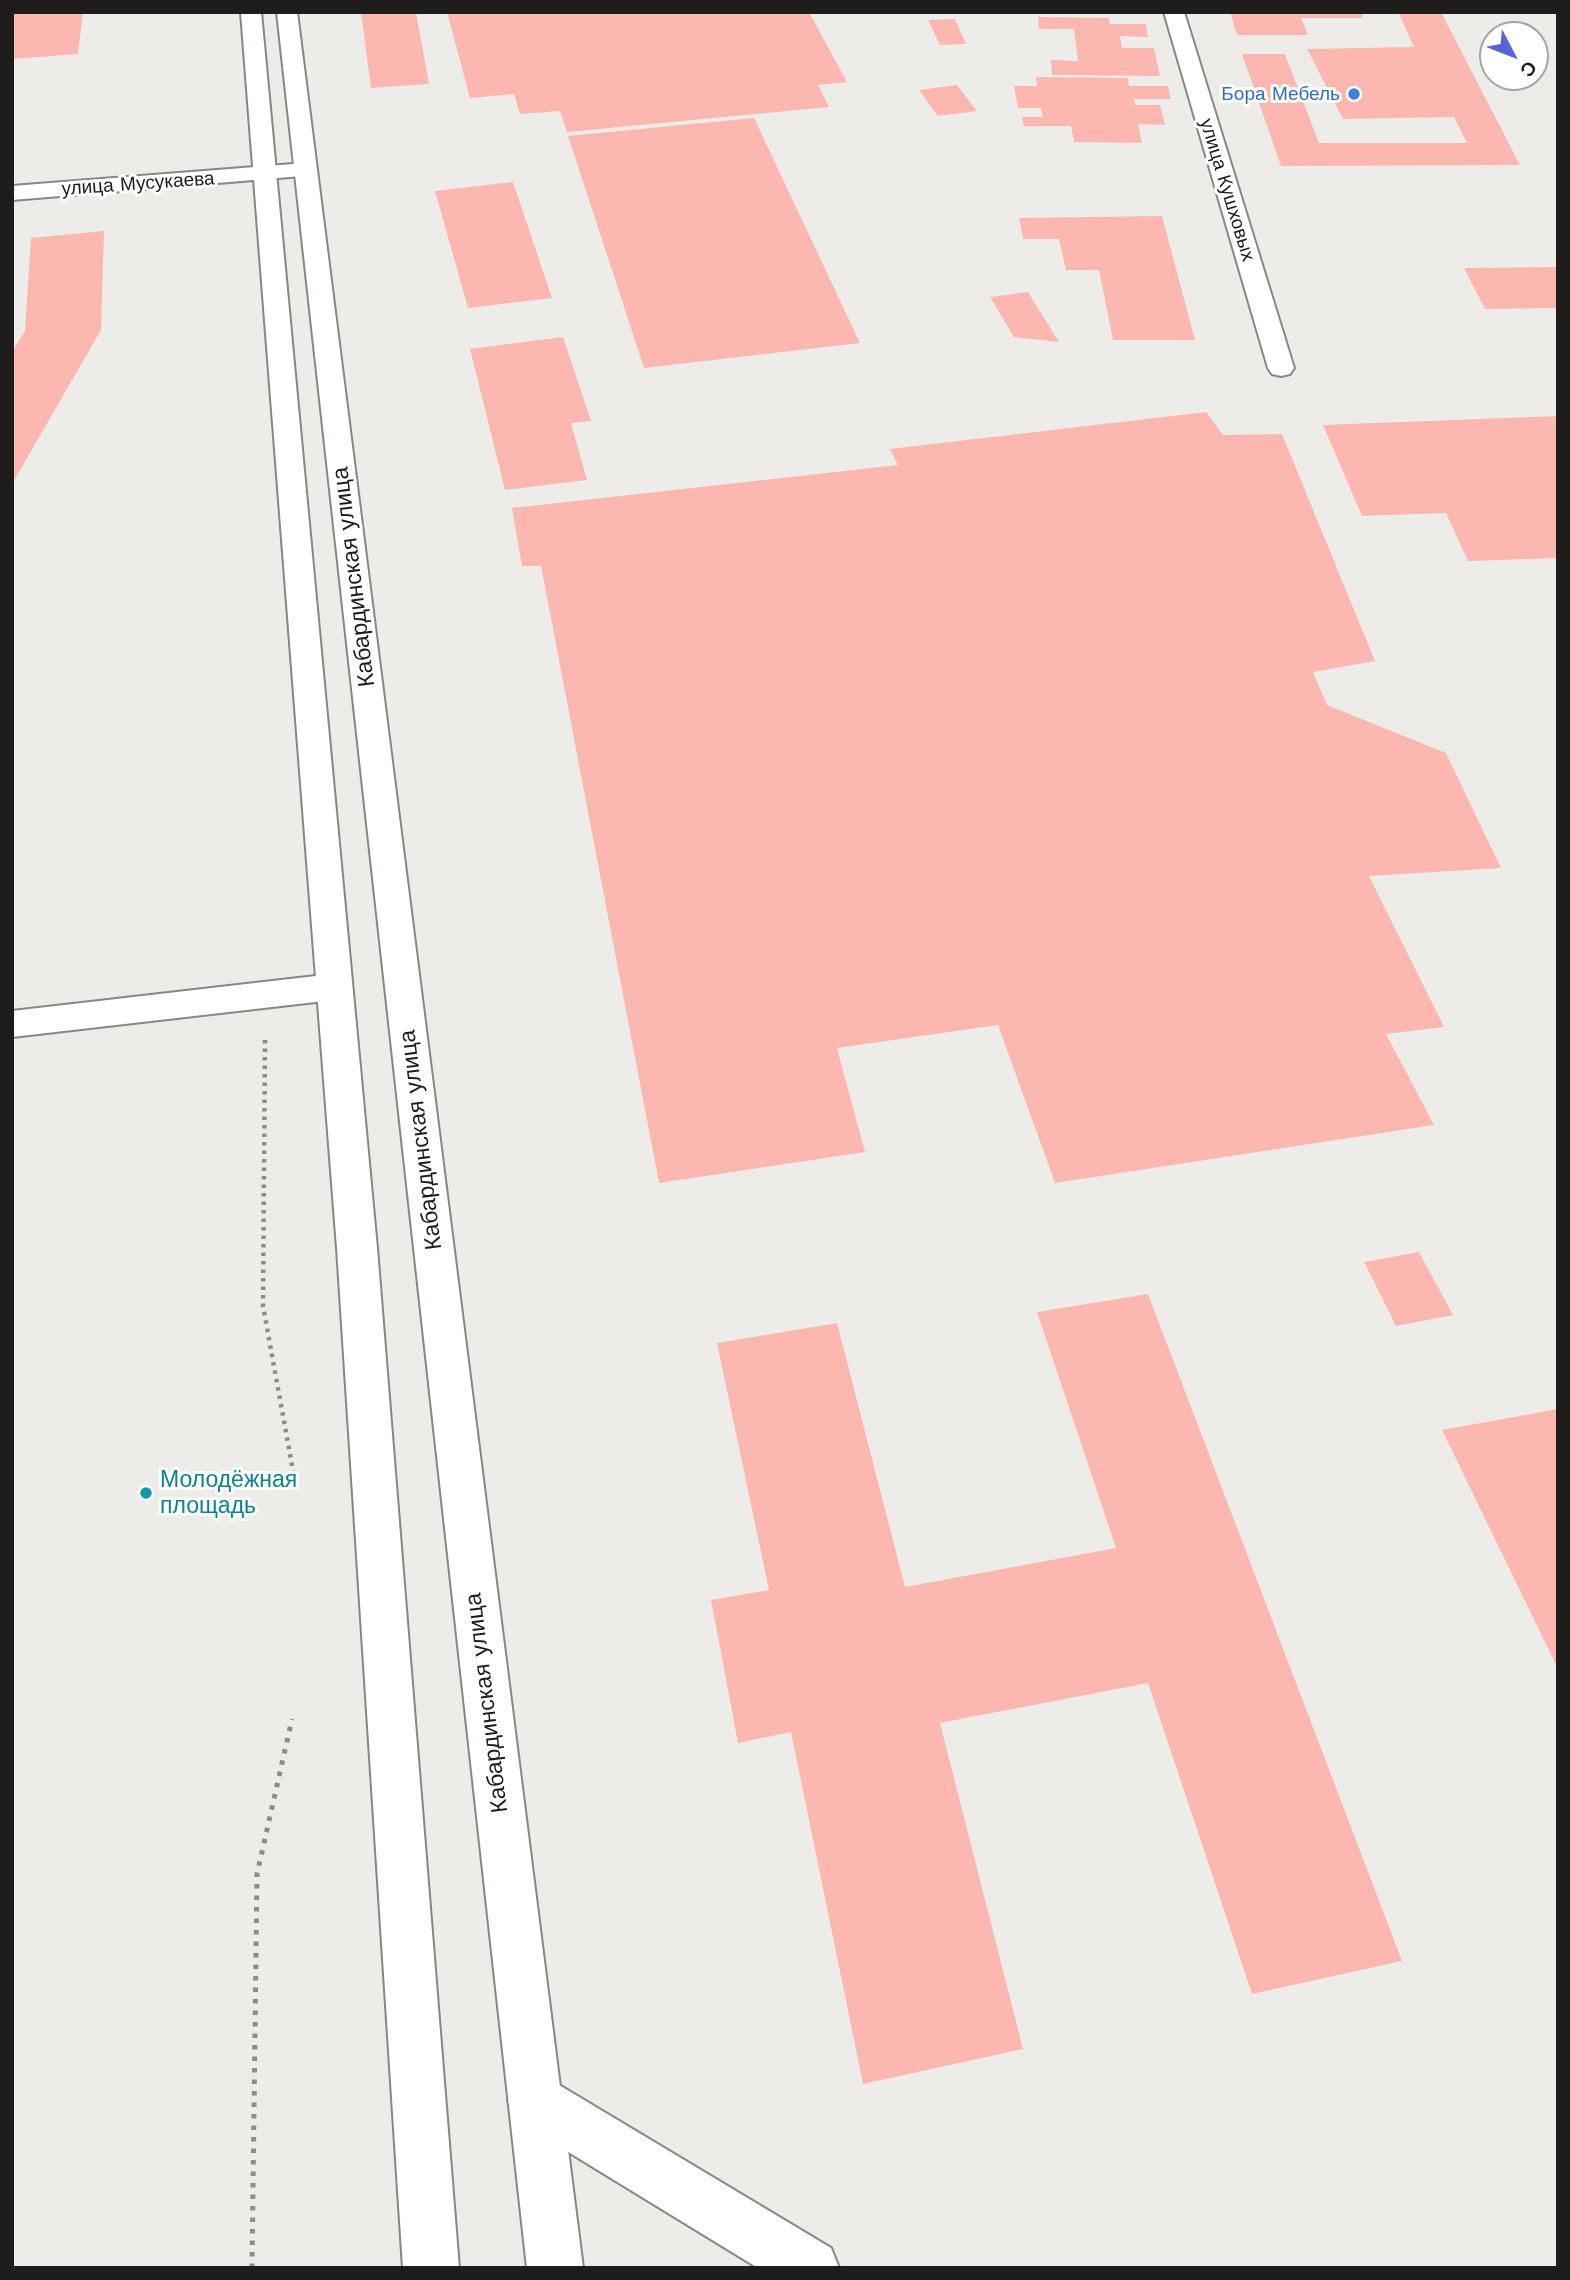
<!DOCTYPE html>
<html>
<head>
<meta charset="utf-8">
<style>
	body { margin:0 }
	#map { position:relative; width:1570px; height:2280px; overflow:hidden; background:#eeece9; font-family:"Work Sans",sans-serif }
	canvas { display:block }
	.frame { position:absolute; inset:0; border:14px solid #1e1d1c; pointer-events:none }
	.north { position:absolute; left:1479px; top:21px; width:70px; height:70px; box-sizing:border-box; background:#fff; border:2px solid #a5a5a4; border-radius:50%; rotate:132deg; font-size:19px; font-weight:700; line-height:28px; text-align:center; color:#1e1d1c }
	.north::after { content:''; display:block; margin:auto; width:24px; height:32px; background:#5862d9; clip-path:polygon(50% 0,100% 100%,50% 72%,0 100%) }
</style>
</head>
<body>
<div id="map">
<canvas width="1570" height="2280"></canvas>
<div class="frame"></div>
<div class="north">С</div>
</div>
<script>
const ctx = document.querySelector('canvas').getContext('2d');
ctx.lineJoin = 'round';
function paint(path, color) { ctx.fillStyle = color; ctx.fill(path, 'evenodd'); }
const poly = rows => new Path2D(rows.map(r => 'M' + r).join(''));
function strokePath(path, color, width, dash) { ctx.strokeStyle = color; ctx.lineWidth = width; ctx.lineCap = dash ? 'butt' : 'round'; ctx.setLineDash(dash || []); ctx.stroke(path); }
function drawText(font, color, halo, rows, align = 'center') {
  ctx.font = font + ' "Work Sans",sans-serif'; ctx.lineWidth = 6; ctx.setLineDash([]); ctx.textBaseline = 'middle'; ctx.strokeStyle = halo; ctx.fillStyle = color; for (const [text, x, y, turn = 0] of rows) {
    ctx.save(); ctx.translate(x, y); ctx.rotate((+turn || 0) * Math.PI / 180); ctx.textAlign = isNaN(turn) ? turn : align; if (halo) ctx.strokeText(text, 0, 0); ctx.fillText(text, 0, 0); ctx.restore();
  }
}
paint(poly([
	[12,12,83,12,78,54,12,59],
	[361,12,416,12,429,84,371,88],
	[447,12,809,12,847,82,818,85,829,107,567,132,560,111,520,114,514,94,470,98],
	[1230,12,1363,12,1362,18,1301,18,1308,35,1237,35],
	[1398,12,1441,12,1520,165,1281,166,1242,54,1285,54,1319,143,1467,143,1454,117,1343,119,1307,49,1414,47],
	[1038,17,1109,18,1110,24,1146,24,1148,37,1120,36,1122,48,1154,48,1160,76,1052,75,1051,60,1078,61,1074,29,1039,29],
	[955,19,966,44,940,45,928,20],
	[1036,77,1128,78,1129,86,1168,86,1171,99,1134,99,1135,105,1160,105,1165,125,1138,124,1142,143,1074,142,1071,126,1024,126,1022,117,1043,117,1041,108,1018,108,1014,86,1037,86],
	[957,85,977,111,938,116,919,90],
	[754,118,860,343,644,368,568,136],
	[513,182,552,298,468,308,435,191],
	[1162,216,1195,340,1113,340,1099,270,1066,270,1059,239,1023,239,1019,218],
	[104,231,101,330,12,484,12,351,25,331,31,238],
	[1558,267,1558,308,1485,309,1464,268],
	[1028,292,1059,342,1014,337,990,297],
	[563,337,591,421,571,423,587,480,505,490,470,349],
	[1206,412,1223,435,1282,434,1375,661,1313,672,1327,705,1446,753,1501,868,1369,876,1444,1027,1386,1034,1434,1125,1055,1183,998,1025,837,1048,865,1152,659,1183,541,566,522,566,512,508,898,465,890,449],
	[1558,416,1558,558,1468,561,1446,513,1362,516,1323,425],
	[1419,1252,1453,1315,1396,1326,1364,1262],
	[1148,1294,1402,1961,1252,1994,1148,1683,940,1723,1023,2049,863,2084,791,1732,738,1743,711,1600,769,1590,717,1343,837,1323,905,1587,1116,1548,1037,1312],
	[1558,1409,1558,1669,1442,1430]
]), '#fcb8b0');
const minor = poly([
	[1164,12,1184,12,1294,368,1290,374,1281,376,1272,374,1268,368,1164,12],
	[306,163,314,165,317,170,314,175,12,200,12,186,306,163],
	[333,974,346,978,351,987,346,996,333,1000,12,1037,12,1011,333,974],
	[535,2074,554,2082,831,2248,839,2268,758,2268,516,2120,508,2101,516,2082,535,2074]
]);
const major = poly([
	[241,12,261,12,377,1248,459,2268,403,2268,337,1248,241,12],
	[277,12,297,12,583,2268,527,2268,277,12]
]);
strokePath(minor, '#898784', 4);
strokePath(major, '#898784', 4);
strokePath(poly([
	[265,1040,263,1306,294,1476]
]), '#8e8c8a', 4.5, [3.5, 5]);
strokePath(poly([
	[294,1474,295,1481],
	[252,2268,257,1874,292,1719]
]), '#8e8c8a', 5, [4.5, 7]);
paint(minor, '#fff');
paint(major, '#fff');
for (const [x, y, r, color] of [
	[1354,94,7,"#3f7fe0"],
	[146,1493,7,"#0f9aa8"]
]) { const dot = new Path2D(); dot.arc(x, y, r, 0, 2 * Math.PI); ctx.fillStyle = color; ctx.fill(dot); strokePath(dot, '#fff', 2.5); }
drawText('19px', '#366cbe', '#fff', [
	["Бора Мебель",1340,94]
], 'right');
drawText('19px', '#1e1d1c', '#fff', [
	["улица Мусукаева",138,184,-4],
	["улица Кушховых",1227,190,73]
]);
drawText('23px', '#1e1d1c', '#fff', [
	["Кабардинская улица",354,577,-97],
	["Кабардинская улица",421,1140,-97],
	["Кабардинская улица",487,1703,-97]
]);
drawText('23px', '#0d838f', '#fff', [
	["Молодёжная",160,1480],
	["площадь",160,1506]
], 'left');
</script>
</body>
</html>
